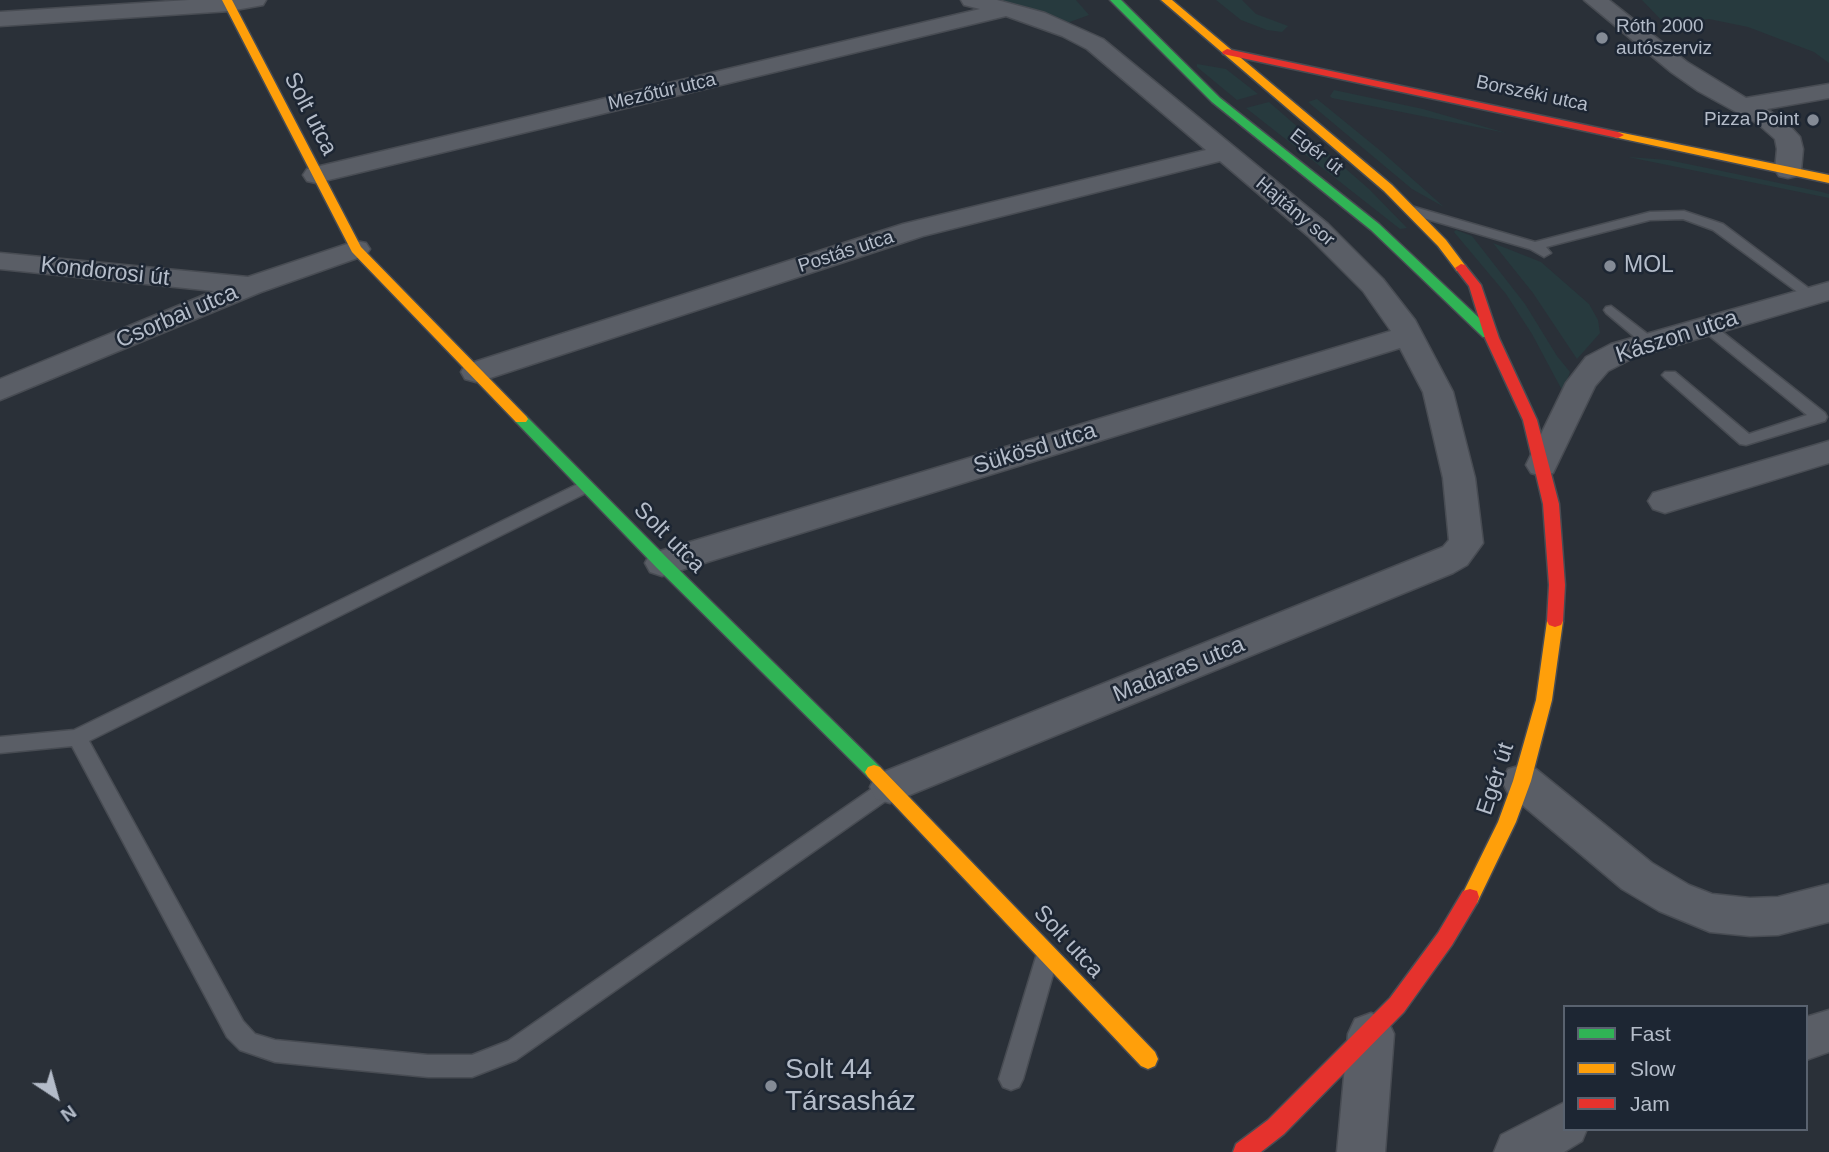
<!DOCTYPE html>
<html>
<head>
<meta charset="utf-8">
<style>
	body { margin:0 }
	#map { position:relative; width:1829px; height:1152px; overflow:hidden; background:#2a3038; font-family:Helvetica,sans-serif }
	canvas { display:block }
	.legend { position:absolute; left:1563px; top:1005px; width:245px; height:126px; box-sizing:border-box; background:#1d2633; border:2px solid #59626f; margin:0; padding:9px 12px; list-style:none; font-size:21px; color:#b4bcc9 }
	.legend li { display:flex; align-items:center; gap:14px; height:35px }
	.legend b { width:35px; border:2px solid #59626f }
	.north { position:absolute; left:21px; top:1061px; width:70px; height:70px; -webkit-text-stroke:5px #1d2633; paint-order:stroke; rotate:144deg; font-size:19px; font-weight:700; line-height:28px; text-align:center; color:#b4bcc9 }
	.north::after { content:''; display:block; margin:auto; width:24px; height:32px; background:#b4bcc9; clip-path:polygon(50% 0,100% 100%,50% 72%,0 100%) }
</style>
</head>
<body>
<div id="map">
<canvas width="1829" height="1152"></canvas>
<ul class="legend">
<li><b style="height:9px;background:#30b455"></b>Fast</li>
<li><b style="height:9px;background:#ff9f0a"></b>Slow</li>
<li><b style="height:9px;background:#e5322d"></b>Jam</li>
</ul>
<div class="north">N</div>
</div>
<script>
const ctx = document.querySelector('canvas').getContext('2d');
ctx.lineJoin = 'round';
function paint(path, color) { ctx.fillStyle = color; ctx.fill(path, 'evenodd'); }
const poly = rows => new Path2D(rows.map(r => 'M' + r).join(''));
function strokePath(path, color, width, dash) { ctx.strokeStyle = color; ctx.lineWidth = width; ctx.lineCap = dash ? 'butt' : 'round'; ctx.setLineDash(dash || []); ctx.stroke(path); }
function drawText(font, color, halo, rows, align = 'center') {
  ctx.font = font + ' Helvetica,sans-serif'; ctx.lineWidth = 5; ctx.setLineDash([]); ctx.textBaseline = 'middle'; ctx.strokeStyle = halo; ctx.fillStyle = color; for (const [text, x, y, turn = 0] of rows) {
    ctx.save(); ctx.translate(x, y); ctx.rotate((+turn || 0) * Math.PI / 180); ctx.textAlign = isNaN(turn) ? turn : align; if (halo) ctx.strokeText(text, 0, 0); ctx.fillText(text, 0, 0); ctx.restore();
  }
}
paint(poly([
	[1000,0,1076,0,1089,15,1067,23],
	[1216,0,1242,0,1256,14,1288,26,1282,32,1267,30,1241,20],
	[1642,0,1829,0,1829,63,1814,52,1748,27,1709,19,1666,25],
	[1197,64,1226,69,1258,94,1237,100,1197,67],
	[1334,90,1423,109,1506,133,1332,98,1330,96],
	[1317,99,1382,152,1444,207,1412,189,1308,102],
	[1269,102,1369,189,1407,228,1400,229,1246,108],
	[1628,157,1668,160,1717,170,1822,192,1829,194,1829,198],
	[1456,230,1472,236,1525,304,1557,356,1570,372,1563,392,1532,334,1506,294,1454,232],
	[1493,243,1541,262,1589,304,1598,320,1600,333,1577,359,1533,293]
]), '#273a3e');
const lane = poly([
	[1411,206,1535,242,1650,212,1684,211,1723,224,1819,296,1817,299,1807,299,1713,230,1683,219,1650,220,1546,247,1551,253,1544,257,1530,249,1406,213,1406,207,1411,206],
	[1611,306,1654,339,1656,342,1654,345,1644,345,1606,313,1604,310,1606,307,1611,306],
	[1706,321,1711,323,1825,413,1827,417,1825,421,1746,445,1740,444,1665,378,1662,375,1665,372,1675,372,1749,434,1807,415,1701,329,1699,326,1701,323,1706,321],
	[586,480,594,486,592,490,89,741,243,1021,255,1034,275,1040,428,1055,472,1055,508,1041,883,781,890,779,897,781,900,787,897,793,516,1060,472,1077,428,1077,275,1062,240,1050,227,1037,72,746,0,753,0,737,74,730,586,480],
	[1047,947,1055,950,1058,957,1023,1079,1019,1087,1011,1090,1003,1087,999,1079,1036,957,1039,950,1047,947]
]);
const street = poly([
	[189,0,266,0,263,5,230,11,0,26,0,12,189,0],
	[961,0,997,0,1045,13,1103,39,1328,224,1383,279,1415,320,1453,392,1475,478,1483,543,1467,565,1453,573,890,803,876,799,870,787,876,775,1443,547,1449,540,1443,478,1423,392,1400,348,662,576,650,572,645,563,650,554,1391,331,1363,291,1308,236,1220,161,923,236,487,379,476,382,465,379,461,372,465,365,903,224,1206,150,1087,49,1062,36,1006,16,316,183,307,181,303,175,307,169,316,167,980,9,964,5,961,0],
	[1584,0,1609,0,1687,62,1746,98,1829,84,1829,98,1767,109,1788,124,1800,137,1803,149,1801,170,1797,176,1788,178,1779,176,1775,170,1777,149,1775,139,1758,124,1698,91,1671,72,1584,0],
	[356,241,366,243,370,249,366,255,261,292,0,400,0,379,214,291,0,269,0,253,248,277,356,241],
	[1829,282,1829,300,1633,358,1608,371,1595,386,1553,473,1542,476,1531,473,1526,465,1566,383,1586,357,1611,344,1829,282],
	[1829,441,1829,463,1665,513,1653,509,1648,501,1653,493,1829,441],
	[1522,765,1536,769,1652,863,1689,885,1712,894,1750,898,1778,897,1829,884,1829,922,1778,935,1750,936,1710,932,1659,911,1622,889,1508,793,1502,781,1508,769,1522,765],
	[1829,1010,1829,1052,1806,1060,1806,1017,1829,1010],
	[1371,1013,1387,1019,1394,1034,1385,1152,1337,1152,1348,1034,1355,1019,1371,1013],
	[1565,1102,1565,1129,1587,1129,1582,1141,1564,1152,1494,1152,1501,1135,1565,1102]
]);
const fast = poly([
	[1110,0,1121,0,1220,98,1379,224,1493,331,1493,337,1483,337,1371,230,1212,102,1110,0],
	[521,414,526,416,668,559,880,767,883,772,880,777,874,779,868,777,656,567,516,422,514,419,521,414]
]);
const slow = poly([
	[222,0,232,0,361,247,526,416,528,419,526,422,516,422,352,252,222,0],
	[1161,0,1172,0,1392,185,1446,240,1467,268,1465,271,1457,271,1438,246,1384,191,1161,0],
	[1618,132,1829,175,1829,183,1614,137,1612,135,1618,132],
	[1555,615,1561,617,1563,621,1552,700,1531,781,1516,822,1477,903,1470,905,1463,903,1461,897,1498,822,1513,781,1536,700,1547,621,1549,617,1555,615],
	[874,765,880,767,1155,1052,1158,1059,1155,1066,1148,1069,1141,1066,868,777,865,772,868,767,874,765]
]);
const jam = poly([
	[1227,49,1618,132,1624,135,1618,138,1223,54,1222,52,1227,49],
	[1461,264,1465,265,1481,285,1499,338,1537,420,1559,504,1565,585,1563,621,1561,625,1555,627,1549,625,1547,621,1549,585,1543,504,1523,420,1485,338,1469,286,1455,268,1461,264],
	[1470,889,1477,891,1479,897,1477,903,1452,945,1404,1012,1284,1134,1261,1152,1233,1152,1236,1144,1268,1120,1390,998,1438,933,1463,891,1470,889]
]);
strokePath(lane, '#484c53', 3);
strokePath(street, '#484c53', 3);
strokePath(fast, '#484c53', 3);
strokePath(slow, '#484c53', 3);
strokePath(jam, '#484c53', 3);
paint(lane, '#5a5e66');
paint(street, '#5a5e66');
paint(fast, '#30b455');
paint(slow, '#ff9f0a');
paint(jam, '#e5322d');
for (const [x, y, r, color] of [
	[1602,38,7,"#848b96"],
	[1813,120,7,"#848b96"],
	[1610,266,7,"#848b96"],
	[771,1086,7,"#848b96"]
]) { const dot = new Path2D(); dot.arc(x, y, r, 0, 2 * Math.PI); ctx.fillStyle = color; ctx.fill(dot); strokePath(dot, '#1d2633', 2.5); }
drawText('19px', '#b4bcc9', '#1d2633', [
	["Róth 2000",1616,27],
	["autószerviz",1616,49],
	["Pizza Point",1799,120,"right"]
], 'left');
drawText('19px', '#b4bcc9', '#1d2633', [
	["Mezőtúr utca",662,92,-13],
	["Borszéki utca",1532,94,12],
	["Egér út",1316,152,38],
	["Hajtány sor",1295,212,40],
	["Postás utca",846,252,-18]
]);
drawText('23px', '#b4bcc9', '#1d2633', [
	["Solt utca",310,114,63],
	["Kondorosi út",105,272,6],
	["Csorbai utca",177,317,-23],
	["Kászon utca",1677,337,-18],
	["Sükösd utca",1035,449,-17],
	["Solt utca",669,538,45],
	["Madaras utca",1179,670,-22],
	["Egér út",1496,779,-72],
	["Solt utca",1068,942,47]
]);
drawText('23px', '#b4bcc9', '#1d2633', [
	["MOL",1624,266]
], 'left');
drawText('28px', '#b4bcc9', '#1d2633', [
	["Solt 44",785,1070],
	["Társasház",785,1102]
], 'left');
</script>
</body>
</html>
